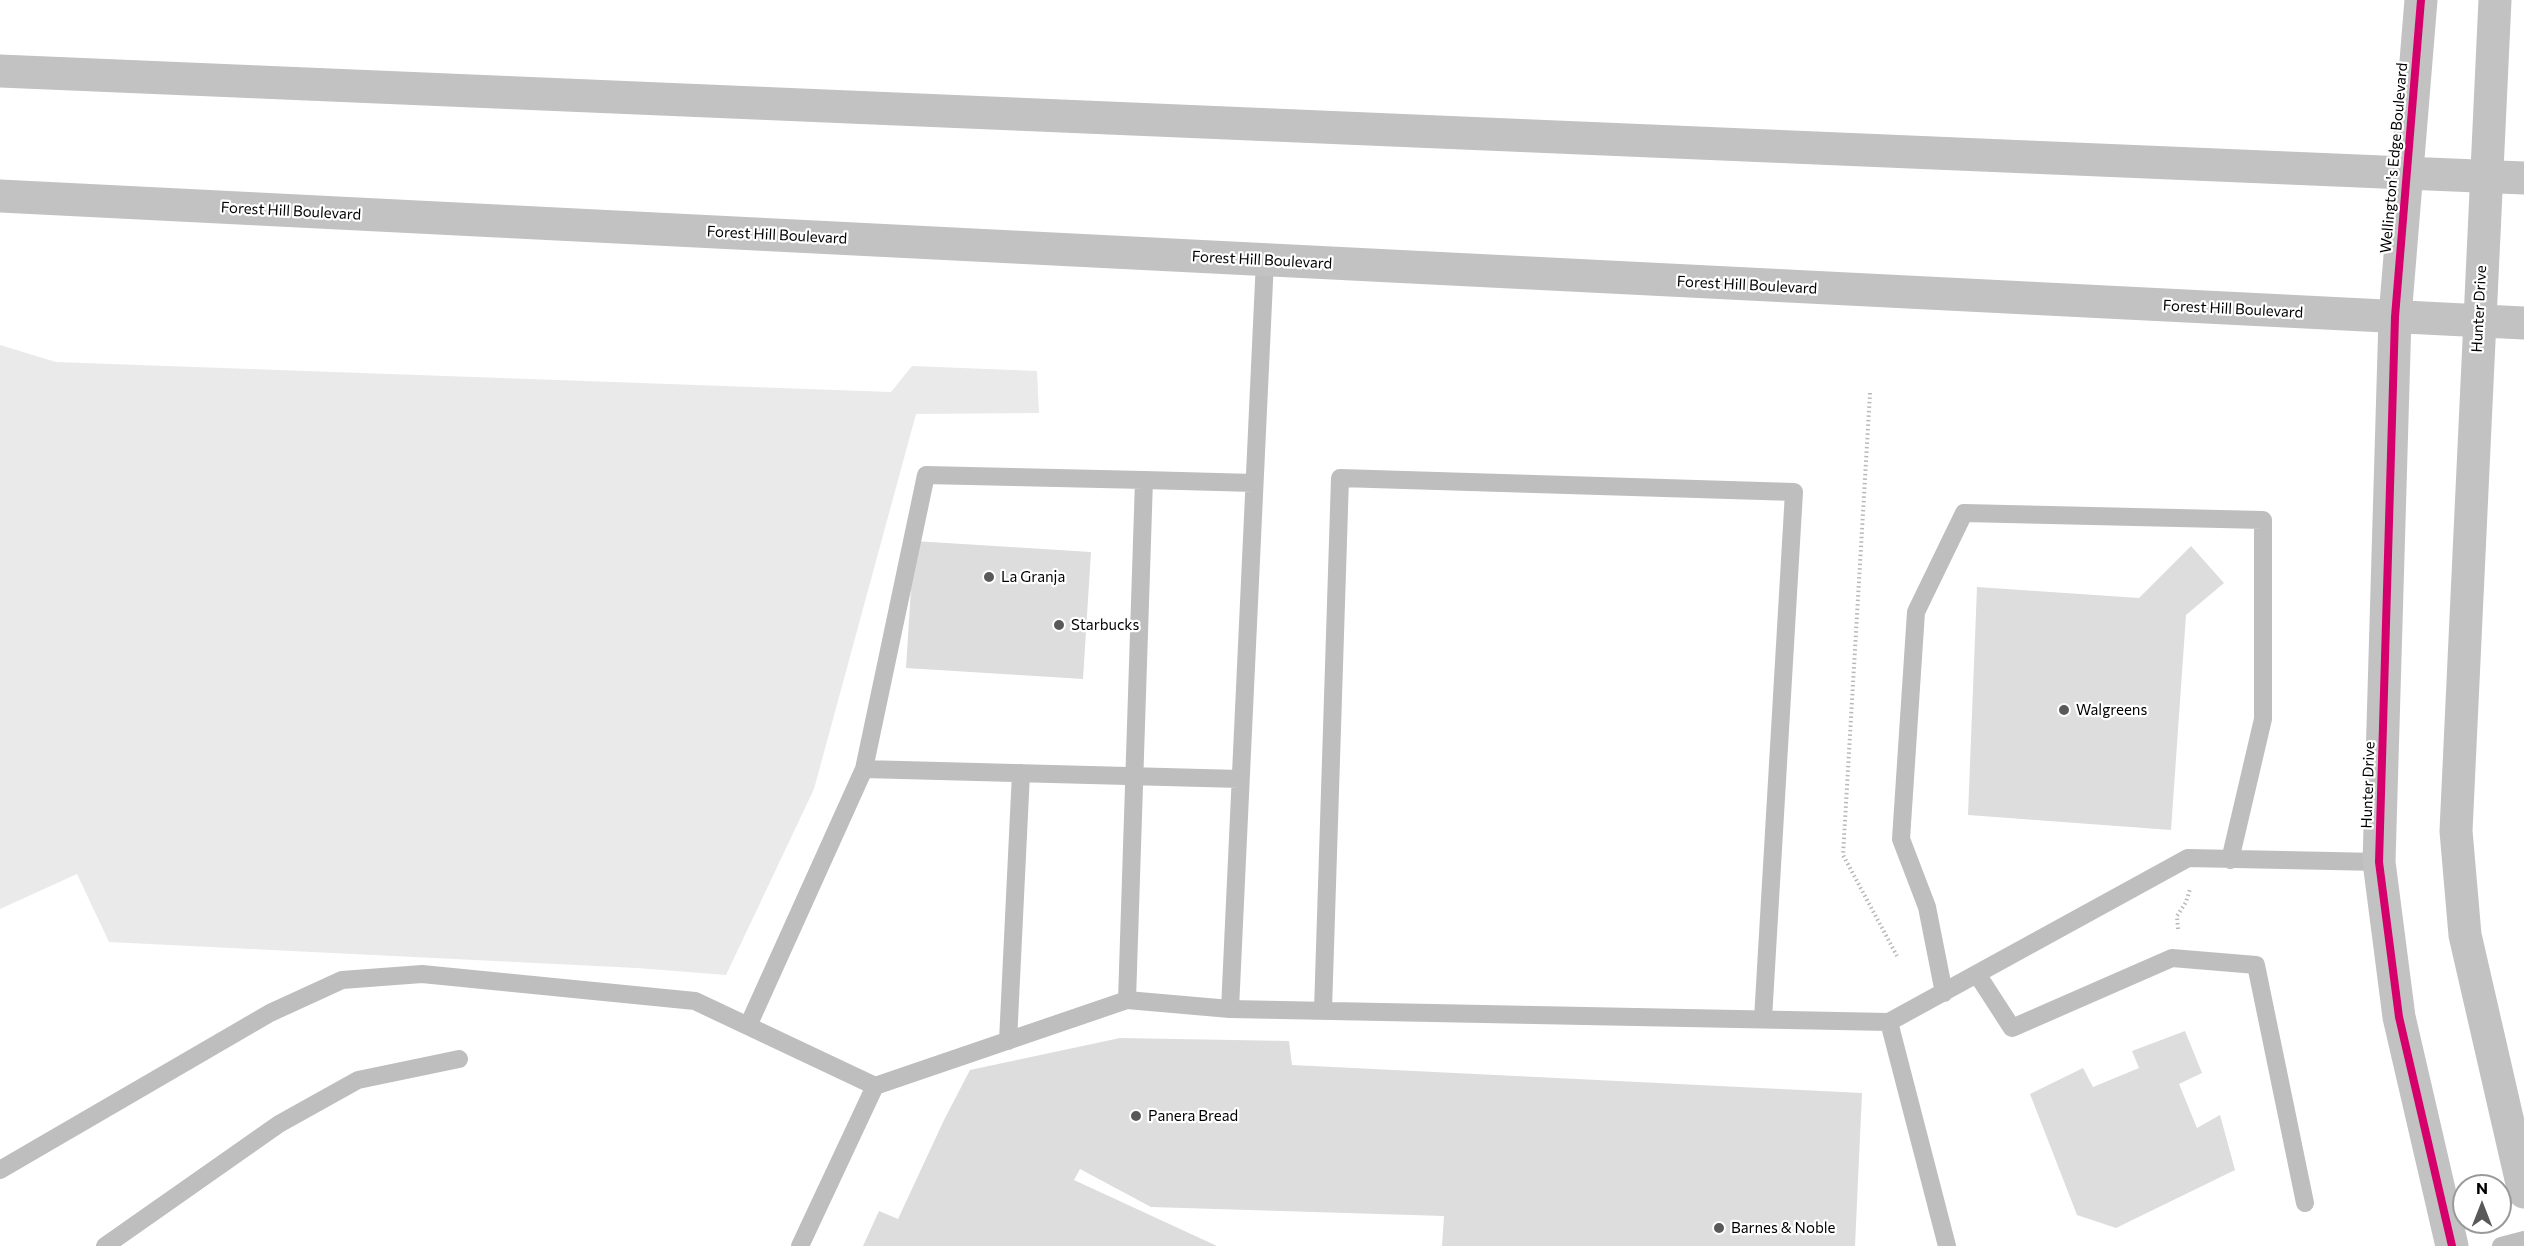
<!DOCTYPE html>
<html>
<head>
<meta charset="utf-8">
<style>
	body { margin:0 }
	#map { position:relative; width:2524px; height:1246px; overflow:hidden; background:#fff; font-family:Commissioner,sans-serif }
	canvas { display:block }
	.north { position:absolute; left:2452px; top:1174px; width:60px; height:60px; box-sizing:border-box; background:#fff; border:2px solid #999; border-radius:50%; rotate:0deg; font-size:16px; font-weight:700; line-height:24px; text-align:center; color:#000 }
	.north::after { content:''; display:block; margin:auto; width:21px; height:27px; background:#595959; clip-path:polygon(50% 0,100% 100%,50% 72%,0 100%) }
</style>
</head>
<body>
<div id="map">
<canvas width="2524" height="1246"></canvas>
<div class="north">N</div>
</div>
<script>
const ctx = document.querySelector('canvas').getContext('2d');
ctx.lineJoin = 'round';
function paint(path, color) { ctx.fillStyle = color; ctx.fill(path, 'evenodd'); }
const poly = rows => new Path2D(rows.map(r => 'M' + r).join(''));
function strokePath(path, color, width, dash) { ctx.strokeStyle = color; ctx.lineWidth = width; ctx.lineCap = dash ? 'butt' : 'round'; ctx.setLineDash(dash || []); ctx.stroke(path); }
function drawText(font, color, halo, rows, align = 'center') {
  ctx.font = font + ' Commissioner,sans-serif'; ctx.lineWidth = 4.5; ctx.setLineDash([]); ctx.textBaseline = 'middle'; ctx.strokeStyle = halo; ctx.fillStyle = color; for (const [text, x, y, turn = 0] of rows) {
    ctx.save(); ctx.translate(x, y); ctx.rotate((+turn || 0) * Math.PI / 180); ctx.textAlign = isNaN(turn) ? turn : align; if (halo) ctx.strokeText(text, 0, 0); ctx.fillText(text, 0, 0); ctx.restore();
  }
}
paint(poly([
	[0,345,56,362,891,392,912,366,1037,371,1039,413,916,414,814,789,726,975,637,968,109,942,77,874,0,909]
]), '#eaeaea');
paint(poly([
	[914,541,1091,552,1083,679,906,668],
	[2191,546,2224,583,2186,615,2171,830,1968,815,1977,587,2139,598],
	[2185,1031,2202,1073,2179,1084,2197,1128,2220,1115,2235,1170,2116,1228,2077,1215,2030,1094,2083,1068,2093,1087,2139,1068,2132,1051],
	[1120,1038,1289,1041,1292,1065,1862,1093,1855,1246,1442,1246,1444,1216,1151,1207,1080,1169,1074,1180,1217,1246,863,1246,879,1211,898,1219,944,1120,970,1070]
]), '#ddd');
strokePath(poly([
	[1870,393,1843,855,1897,956],
	[2178,929,2177,916,2186,902,2190,889]
]), '#b8b8b8', 4, [1.5, 3]);
strokePath(poly([
	[864,769,926,475,1144,480],
	[1977,974,2012,1028,2172,958,2256,965,2305,1203],
	[1944,993,1927,907,1901,839,1916,612,1964,513,2263,520,2263,719,2230,860],
	[1127,1000,1144,480,1254,483],
	[1230,1009,1265,260],
	[1323,1010,1340,478,1794,492,1763,1019],
	[1889,1022,1947,1246],
	[748,1026,864,769,1240,779],
	[1008,1041,1021,773],
	[0,1170,270,1013,342,980,422,974,695,1001,875,1086],
	[105,1246,279,1124,358,1080,459,1059],
	[800,1246,875,1086,1127,1000,1230,1009,1889,1022,2188,858,2379,862],
	[2501,1246,2524,1240]
]), '#bebebe', 18);
strokePath(poly([
	[2421,0,2395,317,2379,862,2399,1017,2452,1246],
	[2495,0,2456,831,2465,935,2524,1192],
	[0,71,2524,178],
	[0,196,2524,323]
]), '#c2c2c2', 33);
strokePath(poly([
	[2421,0,2395,317,2379,862,2399,1017,2452,1246]
]), '#d6006c', 8);
for (const [x, y, r, color] of [
	[989,577,6,"#595959"],
	[1059,625,6,"#595959"],
	[2064,710,6,"#595959"],
	[1136,1116,6,"#595959"],
	[1719,1228,6,"#595959"]
]) { const dot = new Path2D(); dot.arc(x, y, r, 0, 2 * Math.PI); ctx.fillStyle = color; ctx.fill(dot); strokePath(dot, '#fff', 2); }
drawText('15px', '#000', '#fff', [
	["Wellington's Edge Boulevard",2394,158,-85],
	["Forest Hill Boulevard",291,211,3],
	["Forest Hill Boulevard",777,235,3],
	["Forest Hill Boulevard",1262,260,3],
	["Forest Hill Boulevard",1747,285,3],
	["Forest Hill Boulevard",2233,309,3],
	["Hunter Drive",2479,309,-87],
	["Hunter Drive",2368,785,-88]
]);
drawText('15px', '#000', '#fff', [
	["La Granja",1001,577],
	["Starbucks",1071,625],
	["Walgreens",2076,710],
	["Panera Bread",1148,1116],
	["Barnes & Noble",1731,1228]
], 'left');
</script>
</body>
</html>
